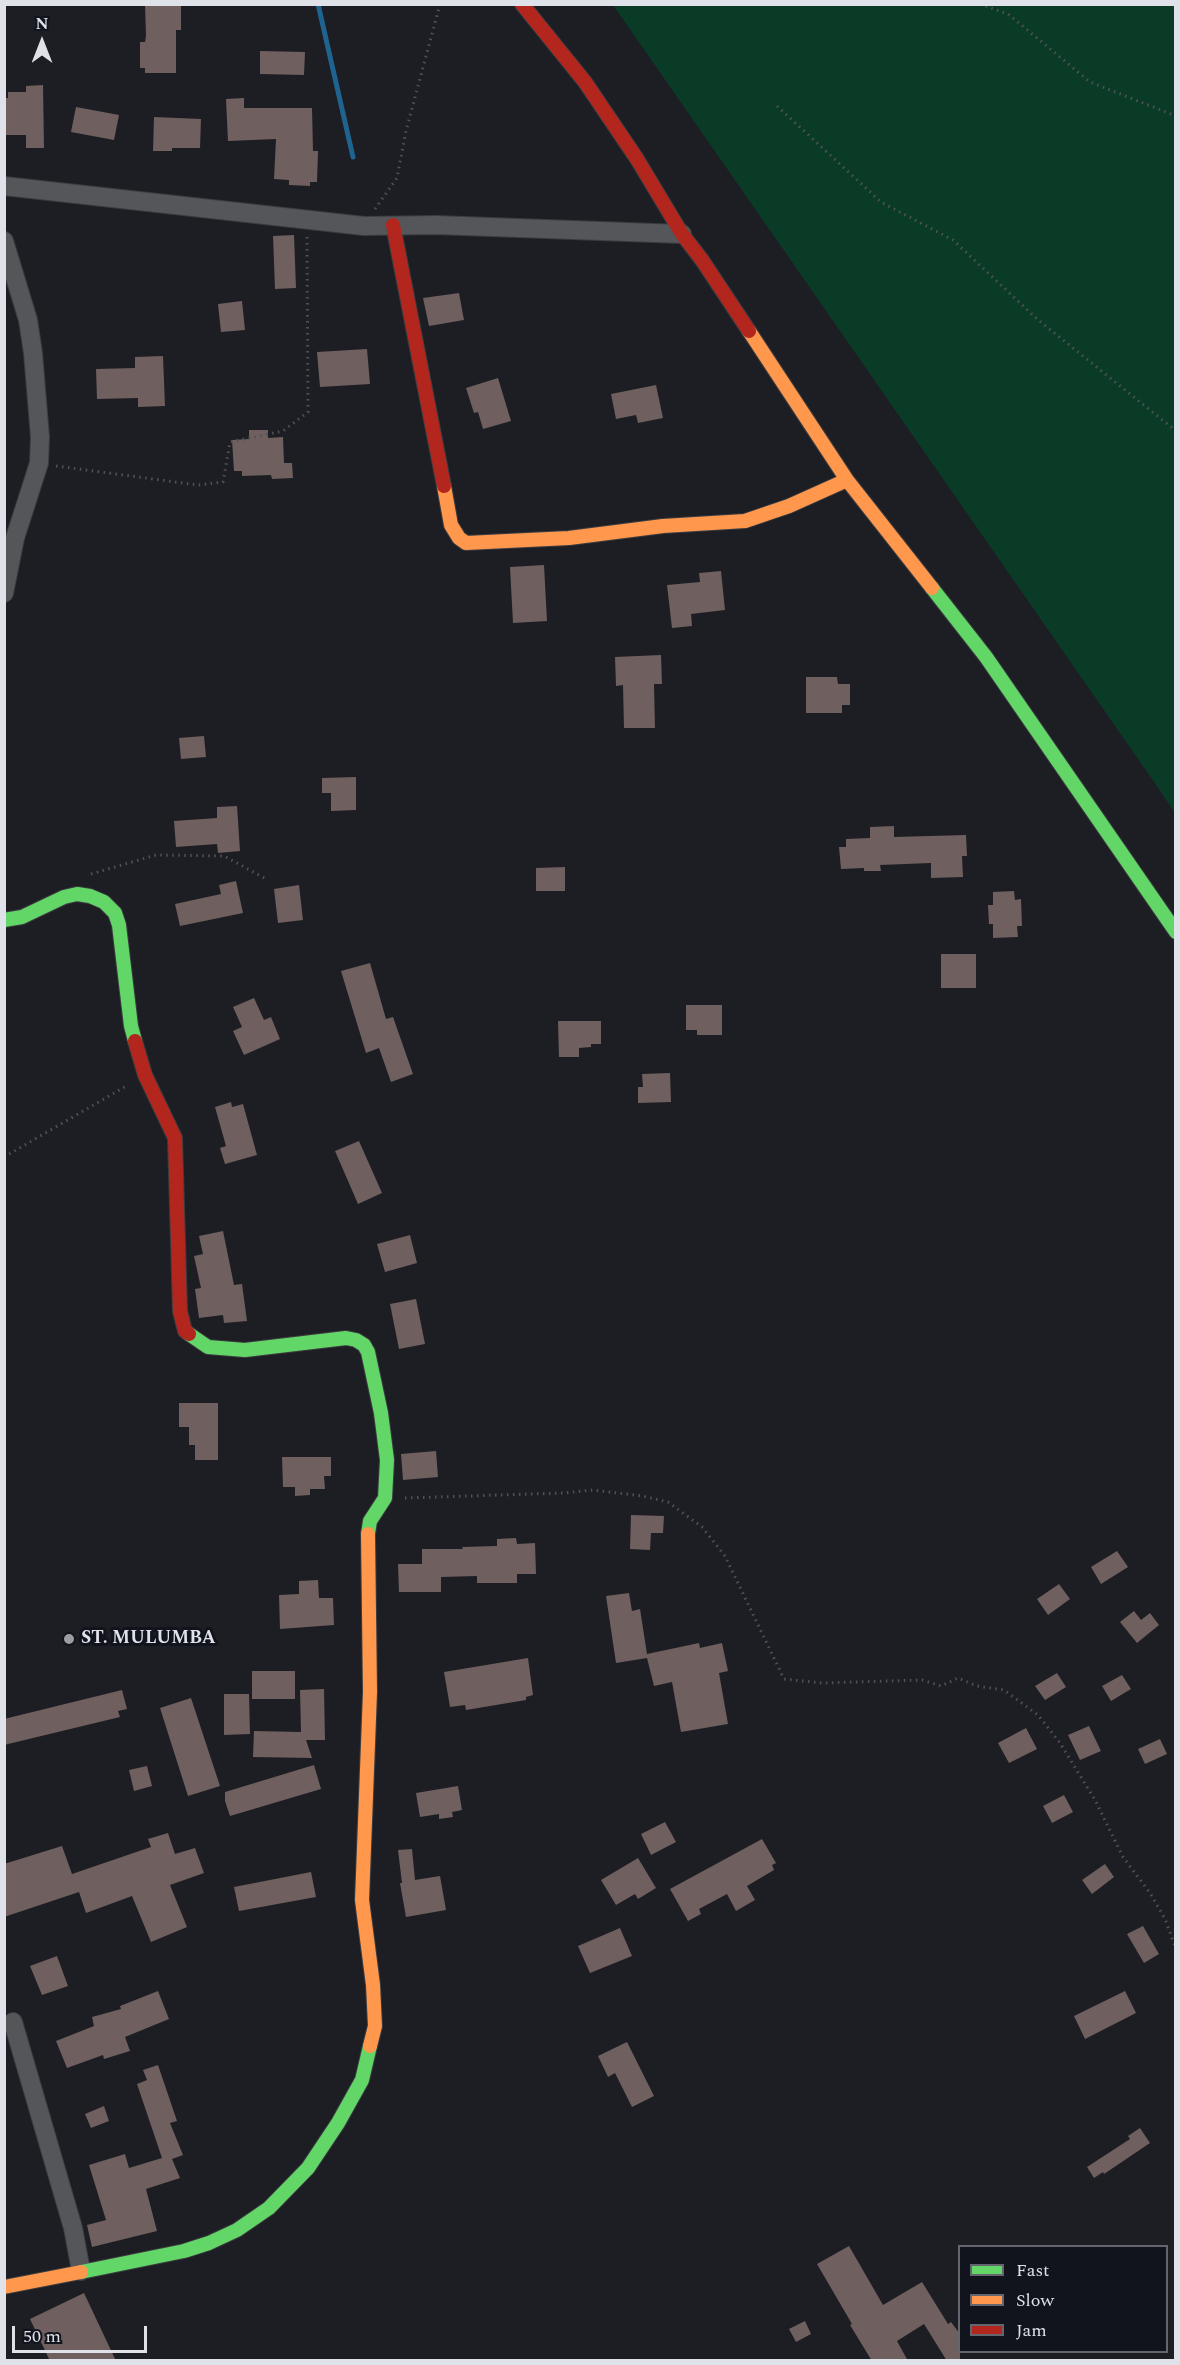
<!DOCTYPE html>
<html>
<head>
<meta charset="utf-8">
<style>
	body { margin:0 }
	#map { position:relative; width:1180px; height:2365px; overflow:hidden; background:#1d1e23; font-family:Spectral,serif }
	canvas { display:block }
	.frame { position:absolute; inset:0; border:6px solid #e0e2e9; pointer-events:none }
	.legend { position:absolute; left:958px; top:2245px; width:210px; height:108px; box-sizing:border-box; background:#11141d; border:2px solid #64666f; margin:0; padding:8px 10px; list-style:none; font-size:18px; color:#e0e2e9 }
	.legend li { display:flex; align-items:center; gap:12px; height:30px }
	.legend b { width:30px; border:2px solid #64666f }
	.north { position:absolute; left:12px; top:12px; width:60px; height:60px; -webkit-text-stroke:4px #11141d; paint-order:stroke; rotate:0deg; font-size:16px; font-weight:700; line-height:24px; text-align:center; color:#e0e2e9 }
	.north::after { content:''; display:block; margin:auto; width:21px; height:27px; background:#e0e2e9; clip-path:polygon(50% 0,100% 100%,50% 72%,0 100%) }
	.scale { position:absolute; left:12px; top:2326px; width:135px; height:27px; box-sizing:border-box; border:3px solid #e0e2e9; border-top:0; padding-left:8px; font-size:18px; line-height:21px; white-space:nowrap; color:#e0e2e9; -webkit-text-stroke:4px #11141d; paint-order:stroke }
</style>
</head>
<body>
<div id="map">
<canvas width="1180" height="2365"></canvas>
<div class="frame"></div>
<ul class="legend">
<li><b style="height:8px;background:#63d668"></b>Fast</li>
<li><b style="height:8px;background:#ff974d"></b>Slow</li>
<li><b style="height:8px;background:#b3261e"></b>Jam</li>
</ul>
<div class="north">N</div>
<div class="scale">50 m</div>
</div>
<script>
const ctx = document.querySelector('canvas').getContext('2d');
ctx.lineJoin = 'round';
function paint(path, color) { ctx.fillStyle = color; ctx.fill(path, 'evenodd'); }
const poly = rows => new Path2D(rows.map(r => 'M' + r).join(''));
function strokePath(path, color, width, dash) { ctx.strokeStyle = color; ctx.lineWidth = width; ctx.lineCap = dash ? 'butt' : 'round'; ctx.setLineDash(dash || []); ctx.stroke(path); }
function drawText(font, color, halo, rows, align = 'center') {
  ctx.font = font + ' Spectral,serif'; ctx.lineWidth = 6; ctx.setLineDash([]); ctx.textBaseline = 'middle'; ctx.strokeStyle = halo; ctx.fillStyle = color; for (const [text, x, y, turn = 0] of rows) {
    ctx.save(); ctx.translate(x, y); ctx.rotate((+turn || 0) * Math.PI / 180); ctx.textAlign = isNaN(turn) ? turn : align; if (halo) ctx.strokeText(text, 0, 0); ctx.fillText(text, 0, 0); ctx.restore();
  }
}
paint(poly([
	[613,5,1175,5,1175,813,1152,779]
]), '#0a3b27');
strokePath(poly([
	[318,4,353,157]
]), '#1f6391', 5);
paint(poly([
	[145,4,181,4,181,30,176,30,176,73,145,73,145,68,140,68,140,42,145,42,146,36],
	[260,51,305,52,304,75,260,74],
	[43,85,44,148,26,148,26,135,4,135,4,98,8,98,8,92,26,92,26,86],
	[244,98,244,108,312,108,313,151,318,151,317,182,310,182,310,186,289,185,289,180,274,179,276,139,228,141,226,99],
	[76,107,119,115,114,140,71,132],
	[154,117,201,119,200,148,172,148,172,151,153,151],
	[294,235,296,288,275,289,273,236],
	[459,293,464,320,429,326,423,298],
	[242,301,245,330,221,332,218,304],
	[367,349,370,384,320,387,317,352],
	[163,356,165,406,138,407,138,398,97,399,96,369,135,368,135,357],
	[498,378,511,421,483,429,478,412,474,413,466,388],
	[656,385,663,418,638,423,636,415,616,419,611,394],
	[249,430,268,430,268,438,283,437,284,463,292,463,293,478,272,479,271,475,242,476,242,471,234,471,232,440,249,439],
	[544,565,547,621,513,623,510,567],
	[721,571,725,610,691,614,692,626,672,628,667,585,700,582,699,573],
	[661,655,662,684,654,684,655,728,624,728,623,685,616,686,615,657],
	[806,677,837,677,838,684,850,684,850,705,842,705,842,713,806,713],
	[204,736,206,757,181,759,179,738],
	[356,777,356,810,331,811,331,793,322,793,322,778],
	[237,806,240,851,218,853,217,844,176,847,174,821,217,818,217,807],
	[894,826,894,837,966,835,967,856,962,856,963,877,931,878,931,863,880,865,881,871,864,871,864,868,841,869,839,847,846,847,846,839,870,838,870,827],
	[565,867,565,891,536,891,536,868],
	[236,881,243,913,180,926,175,904,221,894,219,885],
	[299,885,303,920,278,923,274,889],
	[1014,891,1015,900,1021,899,1022,926,1017,926,1018,937,993,938,993,924,989,924,988,905,993,905,993,892],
	[941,954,976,954,976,988,941,988],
	[370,963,386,1019,393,1017,413,1074,391,1082,379,1048,366,1053,341,971],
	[254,998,264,1020,271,1017,280,1039,244,1055,233,1031,242,1027,233,1007],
	[686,1005,722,1005,722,1035,697,1035,697,1030,686,1030],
	[558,1021,601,1021,601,1044,591,1044,591,1047,579,1048,579,1057,559,1057],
	[670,1073,671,1102,638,1103,638,1087,643,1087,642,1074],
	[231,1102,232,1107,243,1104,257,1155,225,1164,220,1148,226,1146,215,1107],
	[359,1141,382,1193,358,1204,335,1151],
	[223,1231,234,1285,242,1284,247,1321,224,1323,223,1315,199,1318,195,1289,201,1288,194,1256,203,1254,199,1236],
	[410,1235,417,1263,385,1272,377,1244],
	[416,1299,425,1344,399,1349,390,1304],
	[179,1403,218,1403,218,1460,195,1460,195,1445,189,1445,189,1427,179,1427],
	[436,1451,438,1477,403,1480,401,1454],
	[282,1457,331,1457,331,1476,324,1476,325,1489,310,1489,310,1495,295,1496,295,1487,283,1487],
	[631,1515,664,1516,663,1533,651,1533,650,1550,630,1549],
	[516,1538,517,1544,535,1543,536,1574,517,1574,517,1583,477,1583,477,1576,441,1577,441,1592,399,1592,398,1564,422,1564,422,1549,463,1549,462,1547,497,1546,497,1539],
	[1117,1551,1128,1567,1101,1584,1091,1567],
	[318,1580,319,1598,333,1598,334,1625,280,1629,279,1595,299,1594,299,1581],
	[1059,1584,1070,1599,1048,1615,1037,1599],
	[629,1593,632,1611,640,1609,647,1654,699,1643,700,1648,722,1643,728,1671,719,1673,728,1724,681,1732,672,1682,654,1686,647,1658,616,1663,606,1596],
	[1134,1611,1141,1620,1150,1613,1159,1625,1137,1643,1120,1622],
	[528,1658,533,1695,526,1697,526,1700,466,1710,465,1705,450,1707,444,1672],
	[252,1671,295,1671,295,1699,252,1699],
	[1057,1673,1066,1687,1045,1700,1035,1686],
	[1122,1675,1131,1689,1111,1701,1102,1686],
	[324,1689,325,1740,306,1740,312,1758,253,1757,254,1731,301,1732,300,1690],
	[122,1690,127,1709,118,1711,120,1717,4,1745,4,1719],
	[224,1694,249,1694,250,1734,224,1735],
	[191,1698,220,1786,188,1796,160,1708],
	[1089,1726,1101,1751,1080,1760,1068,1735],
	[1026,1728,1037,1749,1009,1763,998,1743],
	[1160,1739,1167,1754,1145,1764,1138,1749],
	[314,1765,321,1789,230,1816,225,1801,225,1792],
	[147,1766,152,1786,134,1791,129,1770],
	[458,1786,462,1810,452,1812,453,1817,439,1819,439,1814,420,1817,416,1793],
	[1064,1795,1073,1812,1052,1823,1043,1806],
	[665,1822,676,1842,651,1855,641,1834],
	[168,1833,175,1854,195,1848,204,1873,170,1885,187,1927,151,1942,132,1896,86,1913,79,1892,4,1917,4,1864,62,1846,72,1874,151,1847,148,1839],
	[762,1839,776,1863,772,1865,774,1870,747,1886,755,1900,736,1911,727,1894,699,1909,701,1914,688,1921,670,1889],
	[412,1849,415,1880,440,1876,446,1910,406,1917,400,1883,402,1883,398,1850],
	[638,1858,656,1888,638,1899,635,1894,616,1905,601,1880],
	[1105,1864,1114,1877,1092,1894,1082,1880],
	[311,1872,316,1897,239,1911,234,1887],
	[1143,1926,1159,1954,1144,1963,1127,1934],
	[620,1928,632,1956,590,1973,578,1946],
	[57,1956,68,1986,42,1995,30,1966],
	[158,1991,169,2019,125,2037,130,2051,104,2059,103,2055,67,2068,56,2041,94,2026,92,2017,121,2009,120,2006],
	[1125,1991,1136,2013,1085,2039,1074,2016],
	[627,2042,654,2096,632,2107,615,2073,608,2077,598,2056],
	[158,2065,177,2121,170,2123,183,2155,172,2159,180,2178,146,2189,157,2231,92,2247,87,2225,106,2220,89,2165,125,2154,129,2168,162,2158,137,2084,147,2080,143,2070],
	[104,2106,109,2121,91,2128,85,2114],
	[1140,2128,1150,2143,1104,2174,1103,2172,1094,2178,1087,2167,1130,2139,1128,2136],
	[849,2246,883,2305,922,2282,948,2324,951,2322,960,2334,960,2361,947,2361,924,2324,897,2341,908,2361,872,2361,850,2325,852,2324,817,2264],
	[84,2293,116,2361,50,2361,30,2319],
	[805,2321,811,2334,796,2342,789,2329]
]), '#6f5f5e');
const street = poly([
	[4,186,364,226,436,225,682,234],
	[4,241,28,320,33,353,40,437,39,463,15,538,4,593],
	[13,2022,73,2228,81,2271]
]);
const fast = poly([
	[932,588,986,657,1176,932],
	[4,920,22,917,64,897,77,894,90,896,104,902,115,913,119,925,131,1026,135,1041],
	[189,1334,208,1347,245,1350,346,1338,356,1340,364,1345,368,1352,381,1413,387,1460,385,1498,370,1521,368,1534],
	[81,2272,184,2251,209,2243,237,2230,269,2208,308,2168,338,2123,362,2080,370,2046]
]);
const slow = poly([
	[749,331,847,480,932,588],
	[444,486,451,525,459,538,466,543,569,538,663,526,745,521,789,506,847,480],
	[368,1534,370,1692,362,1900,373,1985,375,2026,370,2046],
	[4,2287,81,2272]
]);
const jam = poly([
	[522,4,585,82,637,159,682,234,702,260,749,331],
	[393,225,444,486],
	[135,1041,145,1075,175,1138,180,1311,185,1331,189,1334]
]);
strokePath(street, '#3b3c40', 20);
strokePath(fast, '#3b3c40', 16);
strokePath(slow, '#3b3c40', 16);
strokePath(jam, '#3b3c40', 16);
strokePath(poly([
	[980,4,1008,14,1090,82,1176,116],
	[777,106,881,202,953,240,1037,319,1176,431],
	[375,209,397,178,406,131,440,4],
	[56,466,198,485,223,482,230,442,283,431,308,412,307,236],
	[91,874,156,855,224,856,268,880],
	[4,1157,128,1085],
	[405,1498,564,1493,593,1490,642,1496,668,1502,702,1527,725,1556,784,1679,822,1683,922,1680,941,1686,958,1678,977,1686,1004,1690,1038,1715,1060,1743,1095,1800,1123,1857,1150,1893,1165,1919,1176,1949]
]), '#515256', 3, [1.5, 4.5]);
strokePath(street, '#545659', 18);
strokePath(fast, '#63d668', 14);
strokePath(slow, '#ff974d', 14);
strokePath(jam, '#b3261e', 14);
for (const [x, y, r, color] of [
	[69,1639,6,"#9c9da4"]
]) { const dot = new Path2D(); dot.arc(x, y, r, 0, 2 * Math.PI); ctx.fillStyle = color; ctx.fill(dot); strokePath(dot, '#11141d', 2); }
drawText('bold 18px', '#e0e2e9', '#11141d', [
	["ST. MULUMBA",81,1639]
], 'left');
</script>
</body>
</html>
